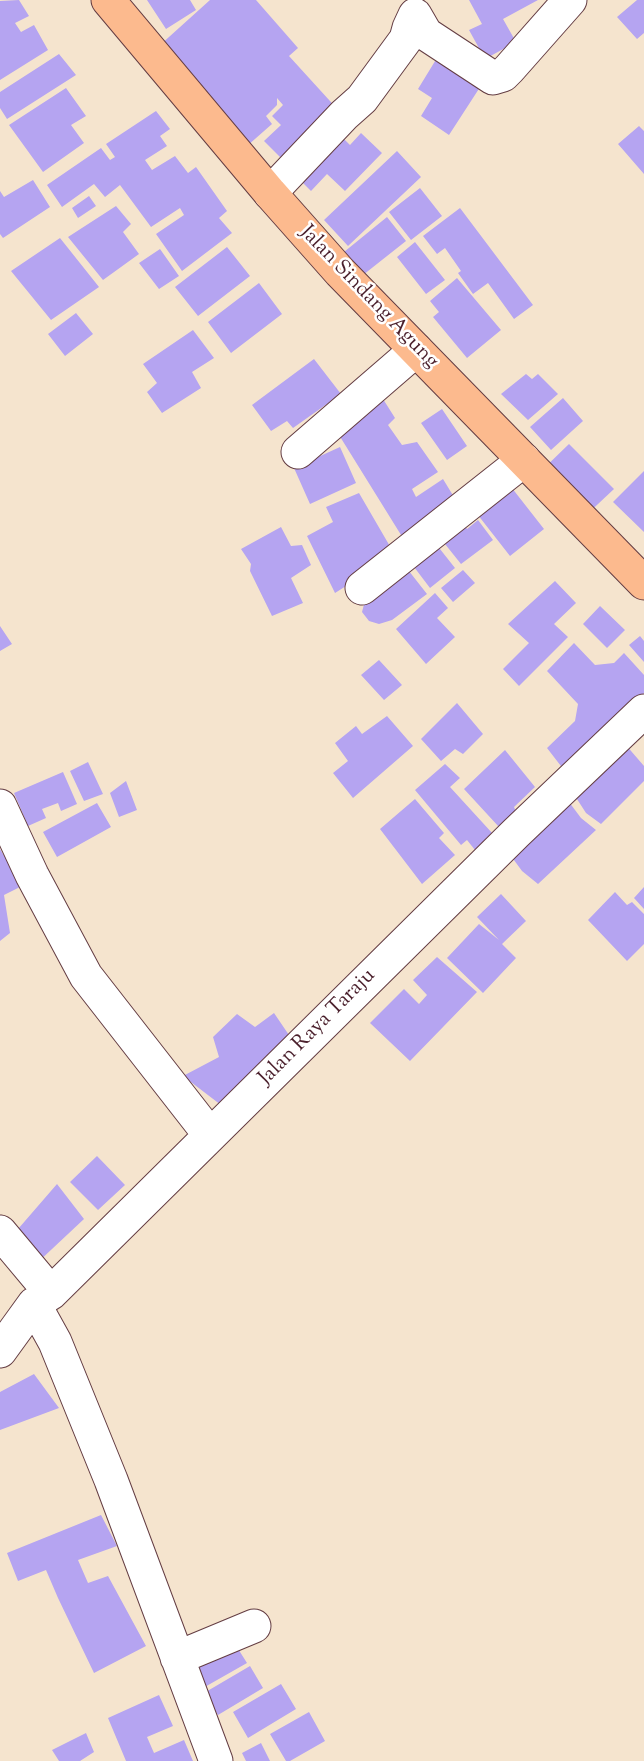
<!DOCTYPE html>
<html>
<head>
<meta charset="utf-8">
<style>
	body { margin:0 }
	canvas { display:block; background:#f5e4ce }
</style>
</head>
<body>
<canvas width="644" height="1761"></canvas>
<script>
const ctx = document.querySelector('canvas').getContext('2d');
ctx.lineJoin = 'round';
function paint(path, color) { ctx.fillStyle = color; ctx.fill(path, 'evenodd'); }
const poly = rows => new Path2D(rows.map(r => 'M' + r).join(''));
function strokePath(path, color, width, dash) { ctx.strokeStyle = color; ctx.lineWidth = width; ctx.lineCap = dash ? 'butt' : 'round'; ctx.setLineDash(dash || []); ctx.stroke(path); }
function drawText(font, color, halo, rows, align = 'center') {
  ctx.font = font + ' "Sorts Mill Goudy",serif'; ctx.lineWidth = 5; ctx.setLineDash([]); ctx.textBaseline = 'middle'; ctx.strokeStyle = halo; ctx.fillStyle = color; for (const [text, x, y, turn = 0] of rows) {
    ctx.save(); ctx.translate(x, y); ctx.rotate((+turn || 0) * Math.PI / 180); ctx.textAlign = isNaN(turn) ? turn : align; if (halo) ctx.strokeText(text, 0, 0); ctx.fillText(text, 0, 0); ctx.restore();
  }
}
paint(poly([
	[19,0,29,16,15,23,21,32,34,25,48,50,0,80,0,1],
	[147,0,190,0,196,10,166,29],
	[210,0,256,0,298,48,289,56,340,112,286,163,264,141,281,125,272,116,283,105,277,98,277,105,266,116,272,124,247,146,159,46],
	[469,0,538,0,503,19,516,42,485,59,469,30,482,24],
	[637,0,644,0,644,33,637,39,617,17],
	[440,53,484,81,449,135,421,116,432,98,418,89],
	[59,54,76,75,7,119,0,108,0,92],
	[66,88,86,116,71,125,84,143,43,172,9,125],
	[156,111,170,129,160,136,167,146,145,160,152,170,175,156,188,173,196,167,227,211,219,218,232,233,182,271,156,234,184,215,180,208,151,227,120,185,105,197,94,184,62,207,47,185,101,148,110,160,115,157,106,144],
	[639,126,644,131,644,174,618,144],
	[335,130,350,145,361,133,382,153,345,191,327,174,311,191,293,173],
	[397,151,421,177,348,246,324,220],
	[33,180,50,207,3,238,0,234,0,191,4,197],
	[420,188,442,216,411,240,389,212],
	[89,196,96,206,78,218,72,208],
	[116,206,131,224,123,232,139,254,103,280,68,237],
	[460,208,533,305,514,319,488,283,473,294,458,273,461,271,445,248,437,254,423,236],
	[387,217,406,241,363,275,344,252],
	[60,238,99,287,51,320,11,271],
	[415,242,445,280,426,294,397,257],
	[227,247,250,276,198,316,175,287],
	[160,249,179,276,159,289,139,263],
	[457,278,501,330,467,358,433,317,439,312,430,301],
	[259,283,282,314,231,353,208,322],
	[76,313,93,334,65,356,48,334],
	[193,330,214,358,192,372,201,388,162,413,147,392,157,383,143,364],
	[314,359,341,394,293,428,287,421,271,431,252,405],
	[526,374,532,379,538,374,558,394,528,420,501,394],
	[563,398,583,421,551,450,530,427],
	[383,399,395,418,388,425,402,445,417,442,438,472,412,489,416,497,443,479,457,502,406,543,339,435],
	[442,409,467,446,447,460,421,423],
	[569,444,614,489,582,519,537,475],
	[340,447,356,483,310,504,294,468],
	[644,471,644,532,613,502],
	[508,483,544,529,510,556,474,510],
	[359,493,395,555,335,593,307,536,333,522,326,507],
	[478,520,493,540,461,564,441,539,463,523,467,529],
	[281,527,291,546,302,545,311,565,291,578,303,603,272,616,250,571,251,564,241,549],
	[436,544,455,568,430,588,411,563],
	[405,566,427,594,392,620,379,624,369,621,362,612,366,597],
	[463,570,475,583,453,602,441,588],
	[555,581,576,603,554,624,568,637,519,686,503,669,529,643,508,624],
	[435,593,448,608,437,618,455,637,426,664,396,629],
	[600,606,625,630,607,648,583,624],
	[0,626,12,644,0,651],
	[640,636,644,641,644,662,629,645],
	[574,643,595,665,614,663,624,653,644,675,644,693,564,770,547,748,575,721,578,704,547,671],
	[379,660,402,685,384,700,361,675],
	[457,703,483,734,463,754,455,749,441,761,421,739],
	[387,716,413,746,353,798,333,773,348,761,335,743,356,726,362,734],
	[625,744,644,766,644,781,601,824,586,813,575,796],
	[505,750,535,787,514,807,516,812,499,827,464,789],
	[88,762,103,794,84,801,70,771],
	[445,764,460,778,450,787,493,834,475,850,467,840,461,845,415,790],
	[63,772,77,804,61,811,58,803,42,809,46,818,28,826,14,793],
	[126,781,137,810,119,817,110,793],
	[415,799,444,833,439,838,455,855,422,884,380,829],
	[569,802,581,818,596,830,538,884,522,871,511,856],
	[97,803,111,827,57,857,43,832],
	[0,849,22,886,4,895,10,933,0,941],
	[644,887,644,909,634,898],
	[615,892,627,905,632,902,644,914,644,944,627,961,588,920],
	[501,894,526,921,502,944,516,958,483,993,447,958,479,924,499,940,477,917],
	[437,957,477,992,410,1061,370,1023,404,989,419,1004,427,995,413,980],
	[274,1013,291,1038,221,1105,183,1076,219,1057,213,1037,237,1014,255,1027],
	[97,1156,125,1185,98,1210,70,1182],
	[57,1184,84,1219,36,1264,12,1236],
	[34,1374,59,1408,0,1430,0,1392],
	[101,1515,117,1546,78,1560,88,1583,108,1576,146,1646,94,1673,58,1598,46,1570,18,1581,7,1553],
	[235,1644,247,1663,203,1688,192,1669],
	[250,1666,263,1688,218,1715,204,1693],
	[281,1684,296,1709,248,1738,233,1712],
	[159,1695,173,1726,147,1737,154,1753,184,1740,193,1761,126,1761,108,1718],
	[309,1712,325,1741,290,1761,286,1761,270,1734],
	[86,1733,94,1752,80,1761,59,1761,52,1750],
	[261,1743,270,1761,246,1761,242,1753]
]), '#b5a4f1');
const minor = poly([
	[270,193,344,115,362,99,406,39,409,28,415,15,426,34,493,78,503,75,509,69,570,0],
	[298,452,416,350],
	[362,588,524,460],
	[0,806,32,875,86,976,210,1135],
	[0,1232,51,1293],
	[34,1304,55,1342,111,1480,216,1761],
	[0,1351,34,1304,51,1293,516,833,644,711],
	[177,1658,254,1626]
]);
const major = poly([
	[108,0,270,193,340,272,644,583]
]);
strokePath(minor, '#643d43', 35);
strokePath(major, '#643d43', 35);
strokePath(minor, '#fff', 33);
strokePath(major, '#fcba8e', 33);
drawText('21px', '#4a1f2b', '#fff', [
	["Jalan Sindang Agung",368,298,46],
	["Jalan Raya Taraju",318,1028,-45]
]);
</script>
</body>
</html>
